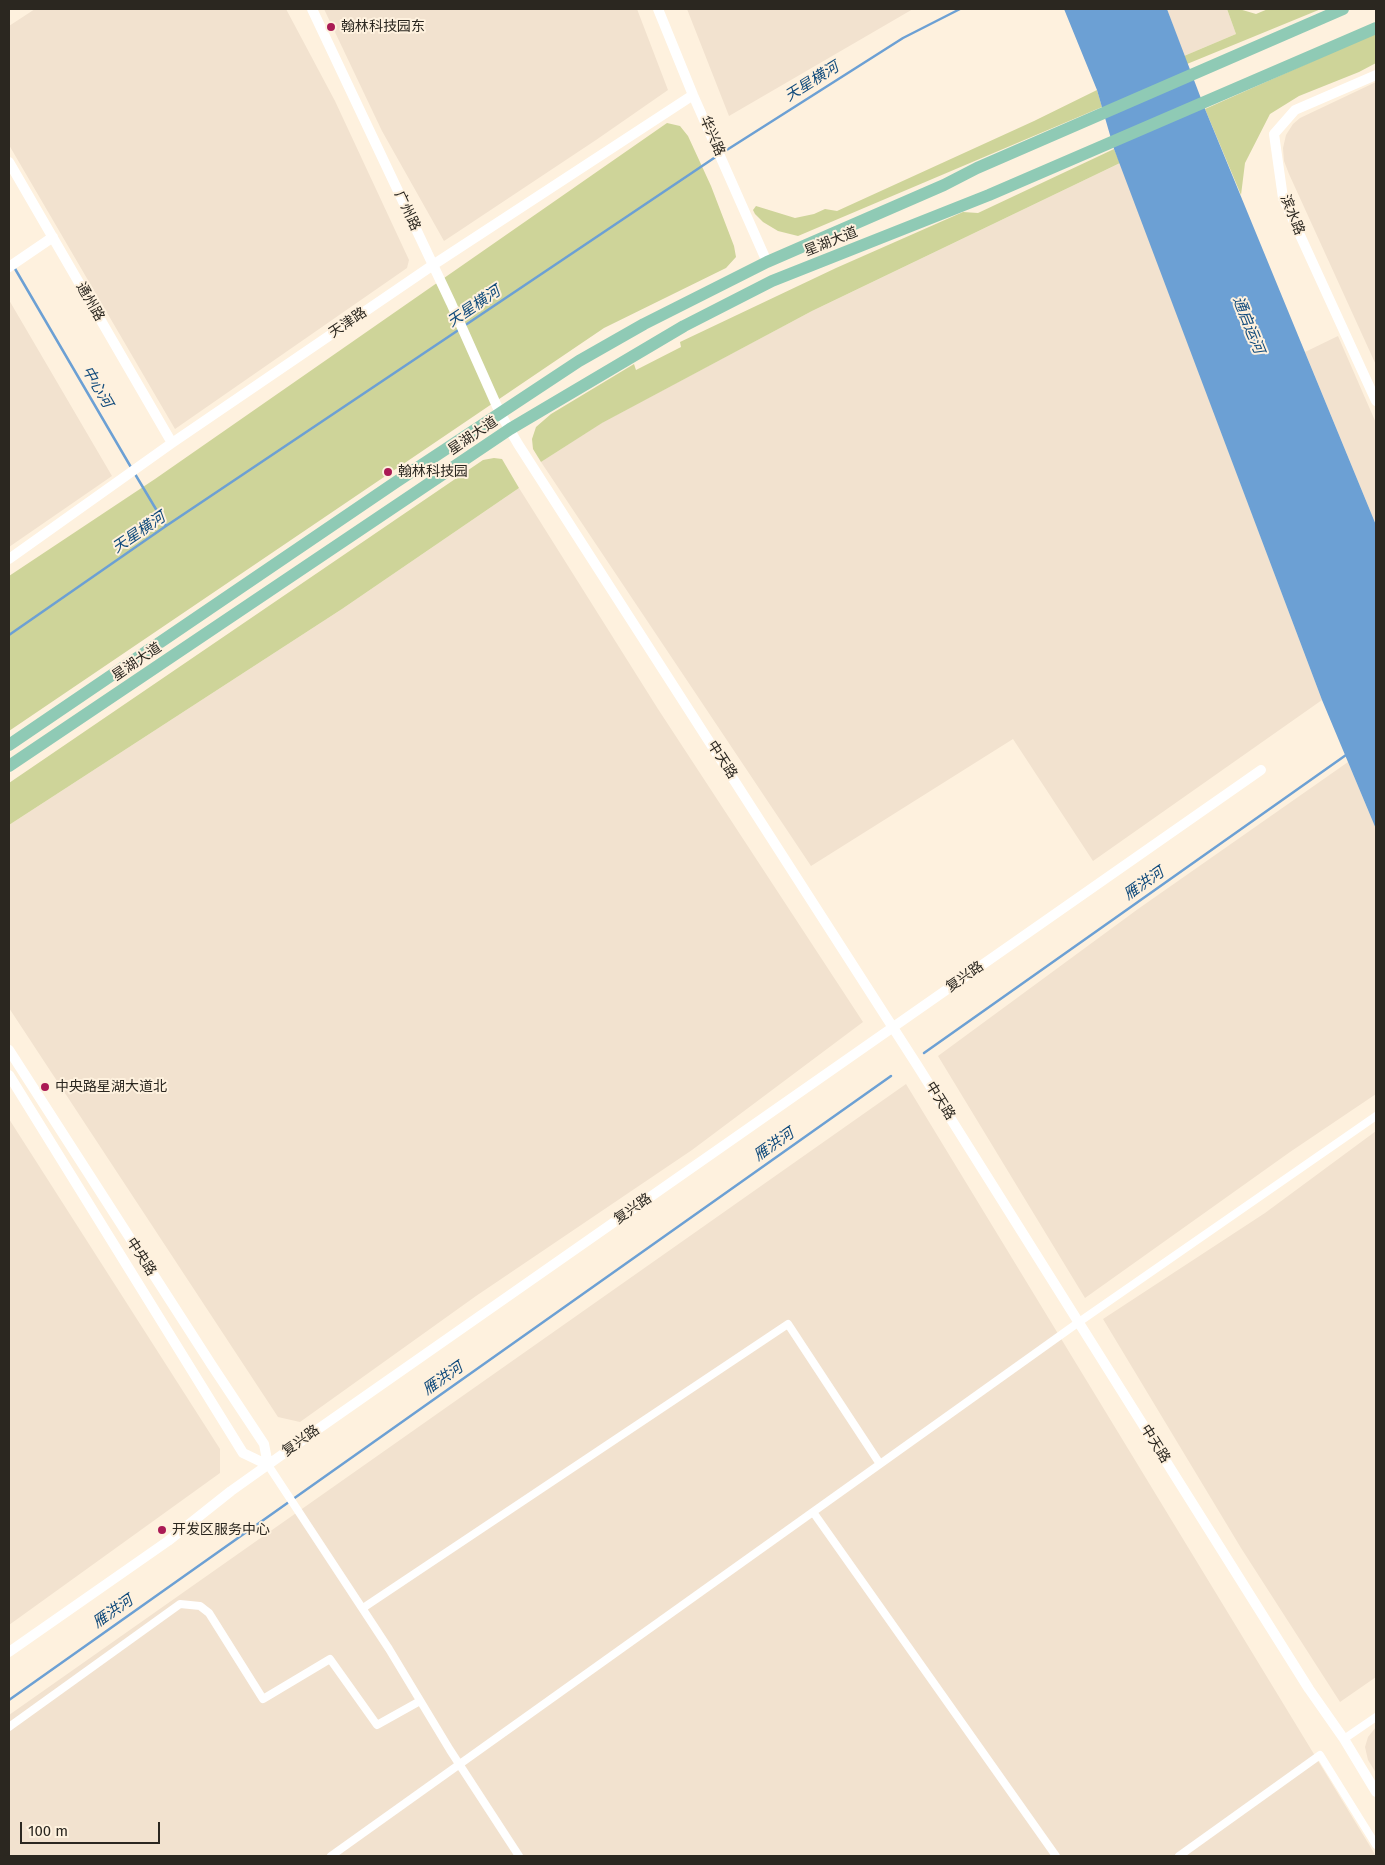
<!DOCTYPE html>
<html>
<head>
<meta charset="utf-8">
<style>
	body { margin:0 }
	#map { position:relative; width:1385px; height:1865px; overflow:hidden; background:#fef1de; font-family:"Fira Sans",sans-serif }
	canvas { display:block }
	.frame { position:absolute; inset:0; border:10px solid #2b2720; pointer-events:none }
	.scale { position:absolute; left:20px; top:1822px; width:140px; height:22px; box-sizing:border-box; border:2px solid #2b2720; border-top:0; padding-left:6px; font-size:15px; line-height:18px; white-space:nowrap; color:#2b2720; -webkit-text-stroke:4px #fef1de; paint-order:stroke }
</style>
</head>
<body>
<div id="map">
<canvas width="1385" height="1865"></canvas>
<div class="frame"></div>
<div class="scale">100 m</div>
</div>
<script>
const ctx = document.querySelector('canvas').getContext('2d');
ctx.lineJoin = 'round';
function paint(path, color) { ctx.fillStyle = color; ctx.fill(path, 'evenodd'); }
const poly = rows => new Path2D(rows.map(r => 'M' + r).join(''));
function strokePath(path, color, width, dash) { ctx.strokeStyle = color; ctx.lineWidth = width; ctx.lineCap = dash ? 'butt' : 'round'; ctx.setLineDash(dash || []); ctx.stroke(path); }
function drawText(font, color, halo, rows, align = 'center') {
  ctx.font = font + ' "Fira Sans","Noto Sans SC",sans-serif'; ctx.lineWidth = 4; ctx.setLineDash([]); ctx.textBaseline = 'middle'; ctx.strokeStyle = halo; ctx.fillStyle = color; for (const [text, x, y, turn = 0] of rows) {
    ctx.save(); ctx.translate(x, y); ctx.rotate((+turn || 0) * Math.PI / 180); ctx.textAlign = isNaN(turn) ? turn : align; if (halo) ctx.strokeText(text, 0, 0); ctx.fillText(text, 0, 0); ctx.restore();
  }
}
paint(poly([
	[35,9,286,9,335,101,409,260,407,268,175,429,9,145,9,26],
	[324,9,637,9,668,90,596,140,444,241,382,131],
	[687,9,913,9,729,116],
	[1167,9,1227,9,1236,34,1184,56],
	[1376,82,1376,365,1289,174,1284,161,1283,148,1286,135,1293,124,1300,118],
	[1120,163,1322,700,1093,861,1013,739,811,866,541,462,601,423,812,311],
	[9,300,112,476,9,547],
	[1338,336,1376,423,1376,525,1305,352],
	[519,488,658,709,863,1022,692,1150,476,1296,300,1422,278,1417,9,1008,9,825,342,609],
	[1348,762,1376,829,1376,1094,1290,1152,1085,1298,938,1056,1138,909],
	[906,1084,1376,1856,9,1856,9,1715],
	[9,1119,220,1449,220,1473,9,1625],
	[1376,1131,1376,1677,1340,1702,1241,1548,1103,1319,1265,1213],
	[1376,1727,1376,1773,1368,1760,1365,1747,1368,1737]
]), '#f2e2cf');
paint(poly([
	[1227,9,1239,9,1256,14,1268,9,1321,9,1187,64,1184,56,1236,34],
	[1376,33,1376,63,1359,72,1299,96,1270,114,1245,163,1241,195,1205,109],
	[1097,90,1102,107,798,236,778,231,763,222,755,214,753,210,756,206,795,218,814,214,825,209,837,211,1034,121],
	[667,123,680,126,688,136,711,186,734,246,736,257,726,268,604,328,9,731,9,576,155,479],
	[1114,149,1120,163,812,311,602,423,541,462,533,449,532,439,536,427,551,414,634,364,636,370,681,347,680,342,836,268,963,212,978,213],
	[494,458,502,459,519,488,342,609,9,825,9,783,483,460]
]), '#ced499');
paint(poly([
	[1064,9,1167,9,1205,109,1376,525,1376,829,1322,700,1114,149,1097,90]
]), '#6ca0d4');
strokePath(poly([
	[722,153,903,38,960,9],
	[14,267,132,469],
	[464,326,717,156],
	[135,474,166,526],
	[9,635,166,526,460,329],
	[924,1053,1346,755],
	[9,1700,891,1076]
]), '#6ca0d4', 2.5);
strokePath(poly([
	[268,1465,389,1649,450,1750,519,1856],
	[813,1512,1056,1856],
	[363,1608,788,1324,880,1464],
	[9,1727,180,1604,200,1606,209,1613,263,1699,330,1659,377,1725,420,1701],
	[1344,1739,1376,1717],
	[331,1856,1079,1322,1376,1116],
	[1179,1856,1320,1755,1376,1845]
]), '#fff', 8);
strokePath(poly([
	[312,9,451,303,500,413,518,444,917,1065,1309,1689,1344,1739,1376,1792],
	[658,9,693,95,767,262],
	[1376,75,1295,110,1274,134,1283,198,1376,401],
	[9,162,172,443],
	[9,267,53,237],
	[9,559,172,443,433,265,693,95],
	[9,1050,211,1364,264,1444,268,1465],
	[9,1075,243,1453,268,1465],
	[9,1652,168,1541,231,1491,321,1427,1261,770]
]), '#fff', 10);
strokePath(poly([
	[9,745,396,482,579,361,644,324,767,262,944,185,977,168,1343,9],
	[9,766,510,429,684,326,772,281,989,195,1376,28]
]), '#8fcab5', 12);
for (const [x, y, r, color] of [
	[331,27,5,"#aa1a55"],
	[388,472,5,"#aa1a55"],
	[45,1087,5,"#aa1a55"],
	[162,1530,5,"#aa1a55"]
]) { const dot = new Path2D(); dot.arc(x, y, r, 0, 2 * Math.PI); ctx.fillStyle = color; ctx.fill(dot); strokePath(dot, '#fef1de', 2); }
drawText('14px', '#2b2720', '#fef1de', [
	["翰林科技园东",341,27],
	["翰林科技园",398,472],
	["中央路星湖大道北",55,1087],
	["开发区服务中心",172,1530]
], 'left');
drawText('14px', '#2b2720', '#fef1de', [
	["华兴路",712,136,67],
	["广州路",407,211,65],
	["滨水路",1292,215,68],
	["星湖大道",831,242,-22],
	["通州路",90,302,60],
	["天津路",348,323,-34],
	["星湖大道",473,436,-34],
	["星湖大道",137,662,-34],
	["中天路",722,760,57],
	["复兴路",965,977,-35],
	["中天路",940,1101,58],
	["复兴路",633,1209,-35],
	["中央路",141,1257,57],
	["复兴路",301,1441,-36],
	["中天路",1155,1444,58]
]);
drawText('italic 15px', '#114b7c', '#fef1de', [
	["天星横河",812,82,-32],
	["天星横河",474,307,-34],
	["通启运河",1248,325,68],
	["中心河",97,387,60],
	["天星横河",139,533,-34],
	["雁洪河",1144,884,-35],
	["雁洪河",774,1145,-35],
	["雁洪河",443,1379,-35],
	["雁洪河",113,1612,-35]
]);
</script>
</body>
</html>
